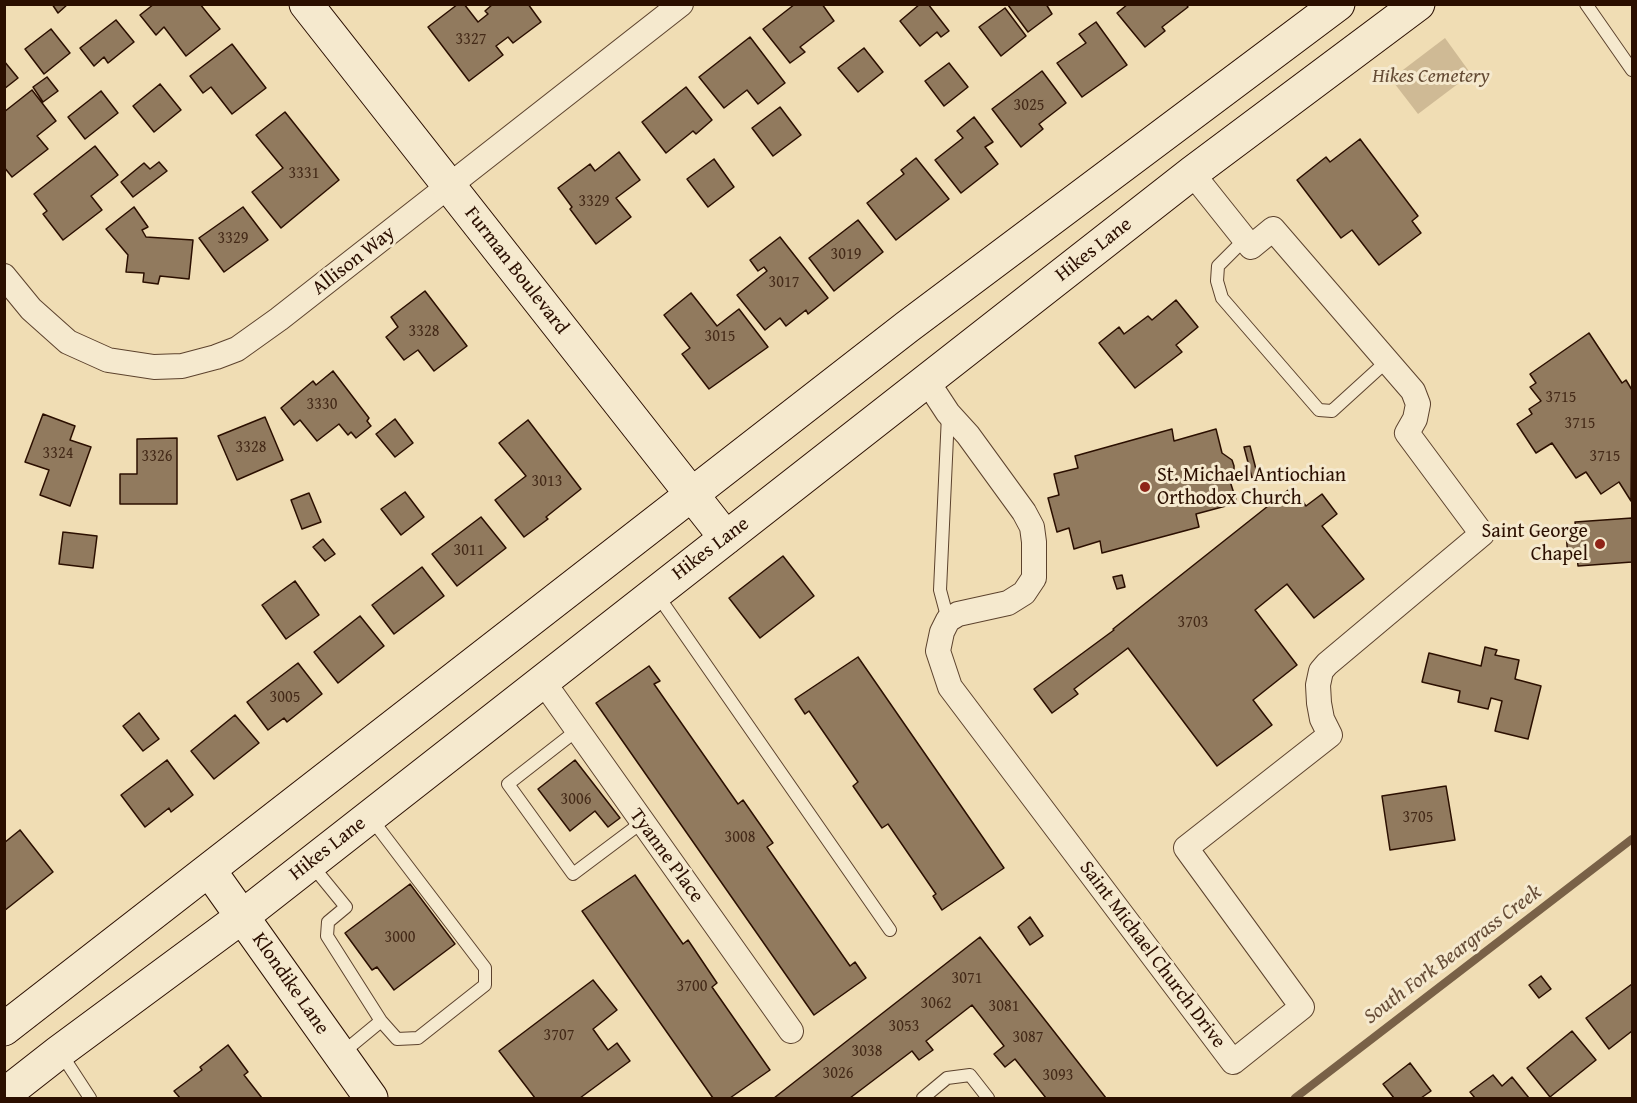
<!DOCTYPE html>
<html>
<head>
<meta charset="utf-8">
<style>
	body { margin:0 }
	#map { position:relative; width:1637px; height:1103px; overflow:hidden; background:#f0ddb4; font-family:"Gentium Book Plus",serif }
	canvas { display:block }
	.frame { position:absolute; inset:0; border:6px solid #2b0f00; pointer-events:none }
</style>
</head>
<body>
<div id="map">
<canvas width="1637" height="1103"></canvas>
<div class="frame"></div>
</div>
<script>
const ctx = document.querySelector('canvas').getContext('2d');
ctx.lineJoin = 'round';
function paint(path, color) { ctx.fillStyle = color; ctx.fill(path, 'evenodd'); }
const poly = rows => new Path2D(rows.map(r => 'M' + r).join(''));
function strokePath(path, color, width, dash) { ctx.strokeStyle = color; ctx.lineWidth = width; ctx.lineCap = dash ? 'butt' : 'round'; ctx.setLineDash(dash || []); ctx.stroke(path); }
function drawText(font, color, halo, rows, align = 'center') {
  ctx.font = font + ' "Gentium Book Plus",serif'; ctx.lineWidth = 6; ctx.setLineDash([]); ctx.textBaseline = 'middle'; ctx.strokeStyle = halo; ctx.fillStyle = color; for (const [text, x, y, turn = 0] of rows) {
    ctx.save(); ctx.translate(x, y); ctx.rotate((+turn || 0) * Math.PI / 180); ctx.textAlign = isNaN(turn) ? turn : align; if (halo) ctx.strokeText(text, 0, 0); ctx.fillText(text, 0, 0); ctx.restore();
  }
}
paint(poly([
	[1445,38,1471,74,1418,114,1391,79]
]), '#cfba95');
strokePath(poly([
	[1295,1098,1632,839]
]), '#796147', 8);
const building = poly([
	[52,4,68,4,58,13,52,4],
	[154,4,200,4,220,29,186,56,164,27,156,35,140,15,154,4],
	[458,4,464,4,478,22,488,14,485,11,493,4,528,4,541,22,513,43,508,37,496,46,503,55,469,81,428,27,458,4],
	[795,4,822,4,834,21,800,47,805,52,790,63,763,29,795,4],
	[920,4,928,4,949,31,941,37,937,32,920,46,900,21,920,4],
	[1046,4,1052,14,1028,32,1008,5,1046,4],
	[1128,4,1186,4,1188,7,1162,27,1165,31,1145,47,1117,13,1128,4],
	[1005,8,1026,36,1001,56,979,27,1005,8],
	[116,20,134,42,108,63,104,57,94,66,80,48,116,20],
	[1096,22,1127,65,1082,97,1057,63,1086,43,1079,34,1096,22],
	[51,29,70,53,44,74,25,49,51,29],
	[750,37,785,83,758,104,747,90,724,108,699,77,750,37],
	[232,44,266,88,232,114,211,87,203,93,190,76,232,44],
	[864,48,883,72,858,92,838,68,864,48],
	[4,61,18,78,4,89,4,61],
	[949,63,968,87,944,106,925,81,949,63],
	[1042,71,1066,103,1039,124,1043,129,1021,147,992,109,1042,71],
	[47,77,58,91,43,102,33,87,47,77],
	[160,84,181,110,154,132,133,106,160,84],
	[686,87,712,120,696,134,693,131,666,153,642,122,686,87],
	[32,90,56,121,37,136,48,149,12,177,4,167,4,112,32,90],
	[101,91,118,113,85,139,68,117,101,91],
	[780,107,801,135,773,156,752,128,780,107],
	[285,112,339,180,281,228,252,192,283,168,256,135,285,112],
	[974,117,993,142,985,147,998,164,961,193,935,160,963,138,957,131,974,117],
	[1360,139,1418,216,1412,221,1421,233,1379,265,1352,230,1341,238,1297,180,1326,157,1330,162,1360,139],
	[95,146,118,175,91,196,102,210,63,240,43,214,47,211,34,194,95,146],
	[619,152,640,180,616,198,631,217,596,244,570,209,572,207,558,188,590,164,595,171,619,152],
	[916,158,949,199,896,240,867,203,904,174,901,170,916,158],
	[714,159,734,187,708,207,687,179,714,159],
	[159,162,167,171,133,197,121,182,144,163,150,169,159,162],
	[134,207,148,227,142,230,146,237,193,240,189,279,160,276,158,284,143,282,144,273,126,272,128,255,106,229,134,207],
	[243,207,268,240,224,272,199,238,243,207],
	[858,220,883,252,834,291,809,258,858,220],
	[780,237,828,298,808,314,806,310,786,326,780,318,765,330,737,295,767,271,764,267,758,271,750,260,780,237],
	[425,291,467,346,434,371,418,350,404,360,386,337,398,327,391,317,425,291],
	[691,293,717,326,739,309,768,347,709,389,682,354,690,348,664,315,691,293],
	[1176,300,1198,327,1176,345,1182,352,1135,388,1099,343,1119,327,1124,334,1148,316,1152,320,1176,300],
	[1589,333,1622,383,1626,380,1632,390,1631,501,1619,482,1601,494,1586,472,1576,478,1552,443,1536,453,1517,424,1532,414,1529,409,1541,401,1530,387,1536,383,1530,374,1589,333],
	[333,371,369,418,367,421,371,426,356,438,351,432,348,435,339,424,317,441,300,420,294,425,281,408,313,381,316,385,333,371],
	[43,414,75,426,70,440,91,447,70,506,40,495,49,470,25,462,43,414],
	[265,417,283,460,237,480,218,436,265,417],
	[395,419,413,443,395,457,376,434,395,419],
	[528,420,581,489,546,517,548,519,524,537,495,500,526,476,499,443,528,420],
	[1172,429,1174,441,1216,429,1222,453,1232,460,1234,466,1234,471,1229,478,1237,503,1196,514,1199,527,1102,553,1100,541,1074,549,1069,528,1057,532,1048,498,1059,495,1054,474,1078,468,1075,456,1172,429],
	[177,438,177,504,120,504,120,474,137,474,137,439,177,438],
	[1250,446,1258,477,1252,478,1244,447,1250,446],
	[1292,487,1306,506,1322,494,1337,514,1322,526,1364,579,1314,618,1287,584,1255,610,1297,665,1253,700,1272,725,1217,766,1128,648,1074,689,1078,694,1052,713,1034,689,1114,630,1113,629,1292,487],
	[405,492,424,517,401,535,381,509,405,492],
	[309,493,321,522,302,529,291,500,309,493],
	[481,517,506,548,457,586,432,554,481,517],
	[1632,518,1632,562,1578,566,1577,557,1568,558,1566,532,1576,531,1575,522,1632,518],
	[63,532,97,536,93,568,59,564,63,532],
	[323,539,335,554,325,561,313,547,323,539],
	[783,556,814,596,760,638,729,598,783,556],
	[422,567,444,596,394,634,372,605,422,567],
	[1122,575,1125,587,1117,589,1113,577,1122,575],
	[295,581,319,615,286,639,262,605,295,581],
	[360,616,384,646,338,683,314,652,360,616],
	[1485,647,1497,650,1495,655,1519,660,1515,679,1541,686,1528,739,1495,731,1502,701,1491,698,1488,709,1458,702,1460,691,1422,682,1429,653,1481,666,1485,647],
	[858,657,1004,868,942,910,933,896,936,894,888,824,882,828,853,786,858,782,809,711,805,714,795,699,858,657],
	[298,663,322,694,287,722,284,718,268,730,247,702,298,663],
	[649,666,660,681,654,684,738,804,743,800,773,843,767,847,850,966,855,962,866,978,814,1015,596,703,649,666],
	[139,713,159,739,143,751,123,726,139,713],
	[235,715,259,743,214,779,191,751,235,715],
	[167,760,193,795,171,812,169,808,145,827,121,795,167,760],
	[575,760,620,818,608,827,595,811,570,831,538,789,575,760],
	[1446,786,1455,840,1390,850,1382,796,1446,786],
	[20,830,53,872,4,911,4,843,20,830],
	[635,875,683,944,688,940,717,983,712,987,770,1070,730,1098,713,1098,582,911,635,875],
	[410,884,455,944,394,990,377,967,372,970,345,933,410,884],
	[1030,917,1043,936,1030,945,1018,927,1030,917],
	[980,937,1106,1098,1046,1098,1015,1059,1005,1067,994,1054,1004,1046,972,1005,926,1041,933,1050,919,1060,912,1051,850,1098,774,1098,980,937],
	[1541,976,1551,989,1539,998,1529,985,1541,976],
	[593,980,617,1010,593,1029,608,1050,617,1043,630,1061,580,1098,535,1098,499,1051,593,980],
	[1632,984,1632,1031,1609,1049,1586,1018,1632,984],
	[1572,1031,1596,1060,1550,1097,1527,1068,1572,1031],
	[228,1045,248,1072,244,1075,262,1098,180,1098,174,1091,202,1070,200,1067,228,1045],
	[1410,1063,1431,1091,1421,1098,1394,1098,1383,1084,1410,1063],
	[1493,1075,1502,1086,1512,1077,1529,1098,1475,1098,1470,1092,1493,1075]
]);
paint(building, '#917a5e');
strokePath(building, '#2b0f00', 1.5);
const lane = poly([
	[1586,4,1632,70],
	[1245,239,1218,266,1217,281,1222,298,1319,410,1332,411,1387,361],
	[948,415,940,590,948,620],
	[656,593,890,930],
	[576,731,508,784,573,874,641,823],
	[310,863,346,907,328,922,327,936,381,1021,397,1039,418,1038,485,985,485,968,370,817],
	[60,1052,90,1098],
	[341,1054,381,1021],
	[923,1098,947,1078,970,1075,988,1098]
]);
const street = poly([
	[4,276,31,309,68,342,108,360,154,367,182,366,216,357,237,349,279,319,681,4],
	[927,381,948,413,968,435,1024,512,1032,527,1034,542,1034,578,1024,593,1008,603,958,614,948,620,942,632,938,651,950,687,1233,1062,1302,1007,1186,848,1330,735,1322,719,1319,703,1318,685,1321,671,1327,664,1482,534,1407,433,1415,419,1418,404,1413,391,1273,229,1251,247,1192,173],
	[542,680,791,1031]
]);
const secondary = poly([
	[306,4,726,538],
	[209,870,371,1098],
	[4,1029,907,327,1338,4],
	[4,1095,59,1052,243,916,1192,173,1418,4]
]);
strokePath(lane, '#5c422d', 14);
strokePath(street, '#5c422d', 26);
strokePath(secondary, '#2b0f00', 35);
strokePath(lane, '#f5e9ce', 12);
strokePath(street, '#f5e9ce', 24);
strokePath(secondary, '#f5e9ce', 33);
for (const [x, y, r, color] of [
	[1145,487,6,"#8f2418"],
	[1600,544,6,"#8f2418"]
]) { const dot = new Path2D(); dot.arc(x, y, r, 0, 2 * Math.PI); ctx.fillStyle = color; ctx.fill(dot); strokePath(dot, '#f5e9ce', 2); }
drawText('16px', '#442a18', null, [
	["3327",471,40],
	["3025",1029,106],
	["3331",304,174],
	["3329",594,202],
	["3329",233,239],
	["3019",846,255],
	["3017",784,283],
	["3328",424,332],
	["3015",720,337],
	["3715",1561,398],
	["3330",322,405],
	["3715",1580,424],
	["3328",251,448],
	["3324",58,454],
	["3326",157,457],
	["3715",1605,457],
	["3013",547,482],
	["3011",469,551],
	["3703",1193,623],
	["3005",285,698],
	["3006",576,800],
	["3705",1418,818],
	["3008",740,838],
	["3000",400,938],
	["3071",967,979],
	["3700",692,987],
	["3062",936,1004],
	["3081",1004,1007],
	["3053",904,1027],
	["3707",559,1036],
	["3087",1028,1038],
	["3038",867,1052],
	["3026",838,1074],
	["3093",1058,1076]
]);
drawText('italic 20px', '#644b34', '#f5e9ce', [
	["Hikes Cemetery",1431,77]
]);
drawText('20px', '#2b0f00', '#f5e9ce', [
	["Hikes Lane",1094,250,-38],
	["Allison Way",354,261,-38],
	["Furman Boulevard",516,271,52],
	["Hikes Lane",711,549,-37],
	["Hikes Lane",328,849,-38],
	["Tyanne Place",666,856,54],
	["Saint Michael Church Drive",1152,955,53],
	["Klondike Lane",290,984,55]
]);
drawText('20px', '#2b0f00', '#f5e9ce', [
	["St. Michael Antiochian",1157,476],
	["Orthodox Church",1157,499],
	["Saint George",1588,532,"right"],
	["Chapel",1588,555,"right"]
], 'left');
drawText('italic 21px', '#664c36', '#f5e9ce', [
	["South Fork Beargrass Creek",1453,955,-37]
]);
</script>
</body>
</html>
